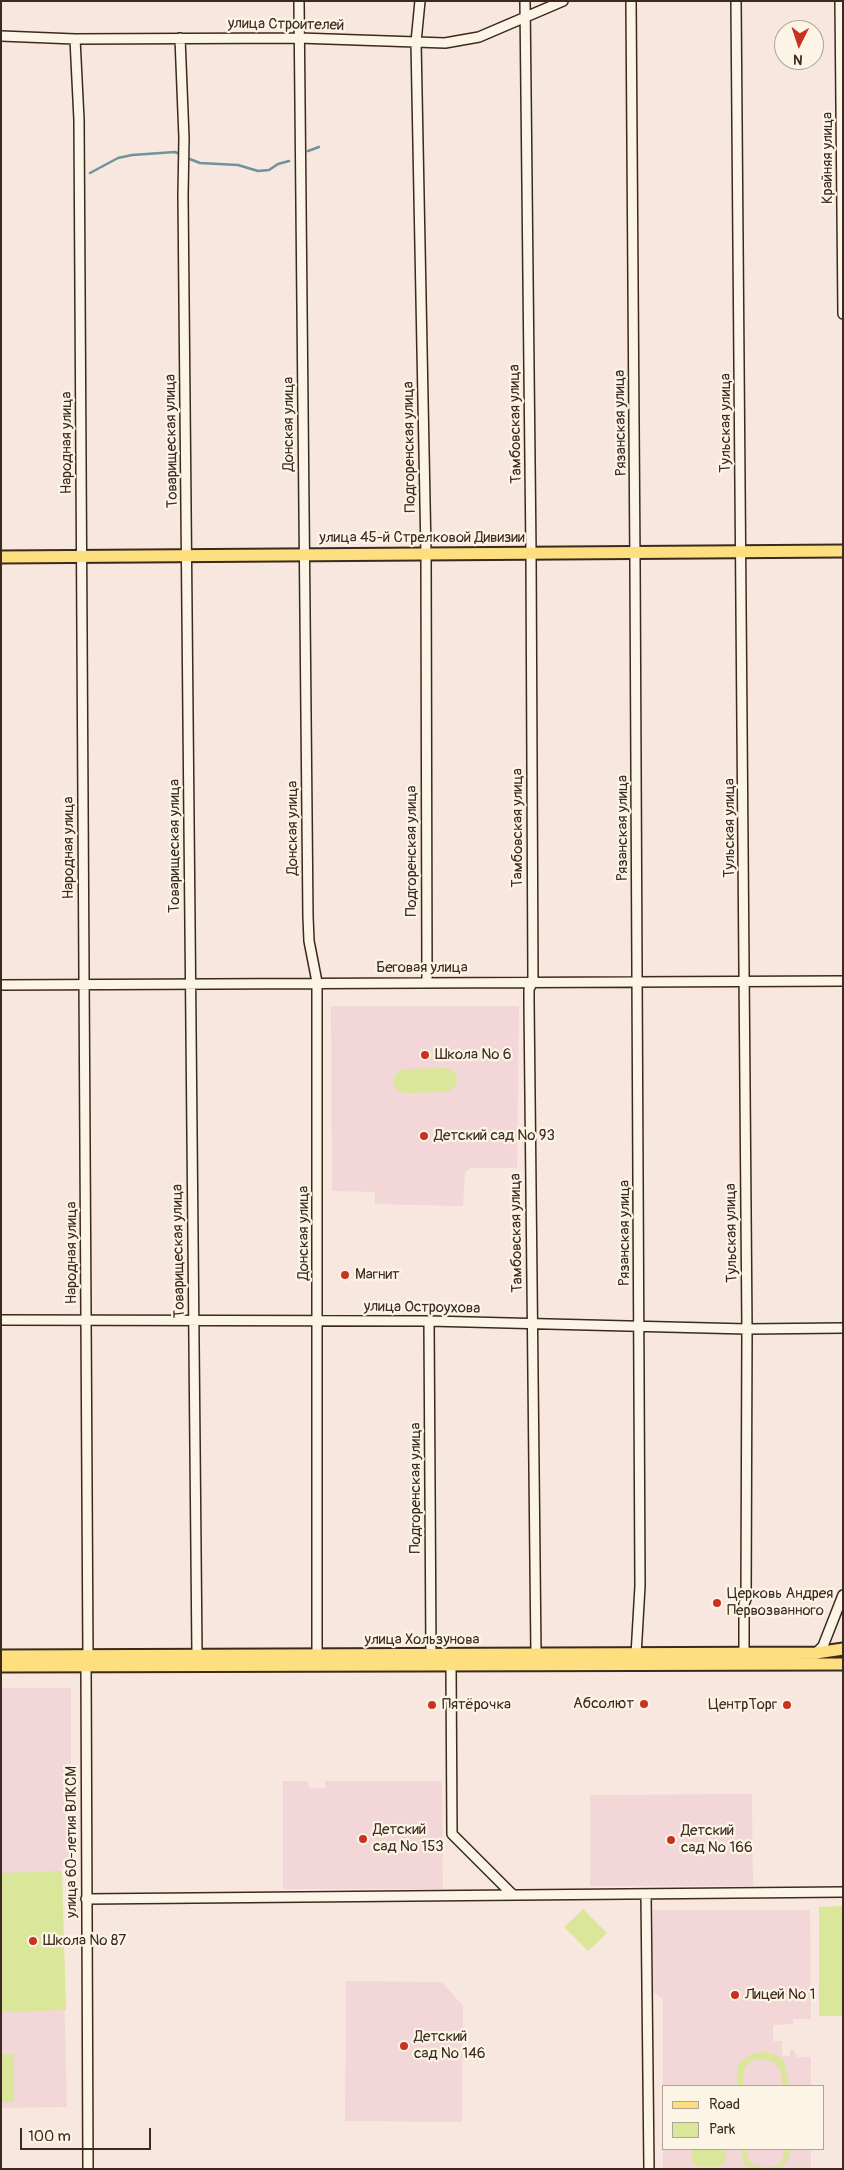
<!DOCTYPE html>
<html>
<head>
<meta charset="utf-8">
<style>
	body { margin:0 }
	#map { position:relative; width:844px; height:2170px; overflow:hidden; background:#f8e7df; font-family:Pangolin,sans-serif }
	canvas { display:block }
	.frame { position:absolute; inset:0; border:2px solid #3b2a1e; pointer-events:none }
	.legend { position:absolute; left:662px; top:2085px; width:162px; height:65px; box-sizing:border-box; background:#fcf5e5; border:1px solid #afa495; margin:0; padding:6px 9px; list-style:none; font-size:15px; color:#3b2a1e }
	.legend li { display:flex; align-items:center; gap:10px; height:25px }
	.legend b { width:25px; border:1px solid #afa495 }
	.north { position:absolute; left:774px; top:20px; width:50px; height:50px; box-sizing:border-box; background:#fcf5e5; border:1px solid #afa495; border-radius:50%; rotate:184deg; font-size:14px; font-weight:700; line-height:20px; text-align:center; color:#3b2a1e }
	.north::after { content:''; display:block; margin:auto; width:18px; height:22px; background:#c8321e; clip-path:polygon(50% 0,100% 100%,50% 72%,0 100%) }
	.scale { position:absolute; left:20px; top:2128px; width:131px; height:22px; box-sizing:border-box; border:2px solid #3b2a1e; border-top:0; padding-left:6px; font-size:15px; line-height:18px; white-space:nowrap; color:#3b2a1e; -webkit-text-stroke:4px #fcf5e5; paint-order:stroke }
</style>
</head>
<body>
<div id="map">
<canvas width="844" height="2170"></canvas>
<div class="frame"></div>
<ul class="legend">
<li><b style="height:6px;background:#fddf80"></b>Road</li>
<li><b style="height:14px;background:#dae699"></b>Park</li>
</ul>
<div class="north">N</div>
<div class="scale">100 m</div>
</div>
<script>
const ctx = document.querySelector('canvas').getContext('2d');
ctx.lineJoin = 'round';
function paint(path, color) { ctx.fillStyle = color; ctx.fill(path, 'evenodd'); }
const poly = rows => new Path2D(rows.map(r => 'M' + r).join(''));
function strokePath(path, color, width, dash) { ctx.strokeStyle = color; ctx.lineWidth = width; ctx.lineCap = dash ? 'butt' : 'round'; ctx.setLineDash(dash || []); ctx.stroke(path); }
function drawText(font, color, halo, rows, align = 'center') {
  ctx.font = font + ' Pangolin,sans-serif'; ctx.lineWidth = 4.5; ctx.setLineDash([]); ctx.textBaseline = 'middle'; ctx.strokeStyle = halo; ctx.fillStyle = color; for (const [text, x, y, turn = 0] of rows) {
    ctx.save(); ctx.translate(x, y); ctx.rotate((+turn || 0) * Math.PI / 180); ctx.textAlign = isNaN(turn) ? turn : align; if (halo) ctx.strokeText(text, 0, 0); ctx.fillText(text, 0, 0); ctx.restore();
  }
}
paint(poly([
	[331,1006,519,1006,517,1168,470,1168,465,1172,463,1206,375,1204,375,1192,332,1191],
	[1,1688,71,1688,71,1867,61,1868,67,2107,1,2108],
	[283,1781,308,1781,309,1788,325,1788,325,1781,442,1781,443,1889,283,1889],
	[752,1794,753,1886,590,1886,590,1795],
	[653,1910,810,1910,811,2019,793,2019,793,2024,773,2025,773,2041,782,2041,782,2056,790,2056,790,2050,794,2050,797,2057,811,2057,811,2086,663,2086,663,1999,653,1992],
	[346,1981,442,1982,463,2006,462,2122,345,2121],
	[663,2149,811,2149,811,2169,663,2169]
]), '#f3d6d7');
paint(poly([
	[446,1068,454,1071,458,1080,454,1088,446,1092,405,1093,396,1089,393,1081,397,1072,405,1069],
	[62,1871,66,2010,1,2012,1,1873],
	[843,1906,843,2016,819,2016,819,1907],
	[583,1909,607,1933,588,1951,564,1927],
	[761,2052,771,2053,782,2059,786,2067,789,2086,783,2086,780,2069,774,2062,762,2059,753,2060,746,2066,743,2074,743,2086,737,2086,737,2066,740,2062,749,2055],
	[1,2054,14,2054,14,2102,1,2102],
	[692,2149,726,2149,726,2161,718,2167,697,2166,692,2162],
	[741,2149,746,2149,749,2161,753,2164,766,2168,776,2166,781,2162,785,2149,791,2149,789,2158,780,2169,752,2169,744,2164]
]), '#dae699');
strokePath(poly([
	[308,151,319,147],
	[187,158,200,163,238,165,258,171,269,170,278,164,289,161],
	[90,173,118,158,132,155,175,152,182,155]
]), '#6d949b', 2.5);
const minor = poly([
	[299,1,308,917,309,941,317,982,317,1655],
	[420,1,416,42,426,553,427,982],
	[525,1,531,553,533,982,529,989,529,1002,536,1654],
	[631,1,635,564,640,1586,636,1655],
	[736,1,747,1329,746,1599,744,1604,744,1653],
	[840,1,843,314],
	[1,36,75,39,299,38,445,43,479,37,563,1],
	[180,38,184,138,183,195,197,1655],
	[75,39,79,120,88,1657],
	[1,985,843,981],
	[1,1320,429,1321,747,1329,843,1328],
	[429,1321,431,1655],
	[816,1653,823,1646,843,1595],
	[86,1665,88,2169],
	[451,1665,452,1834,513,1895],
	[646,1894,649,2169],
	[86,1899,843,1892]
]);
const major = poly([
	[1,557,843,551],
	[1,1656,816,1653,843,1649],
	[1,1666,843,1664]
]);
strokePath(minor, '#3b2a1e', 12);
strokePath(major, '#3b2a1e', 15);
strokePath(minor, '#fcf5e5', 9);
strokePath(major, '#fddf80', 11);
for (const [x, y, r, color] of [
	[425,1055,5,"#c8321e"],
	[424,1136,5,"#c8321e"],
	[345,1275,5,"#c8321e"],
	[717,1603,5,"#c8321e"],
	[644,1704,5,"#c8321e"],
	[432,1705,5,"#c8321e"],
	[787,1705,5,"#c8321e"],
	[363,1839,5,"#c8321e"],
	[671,1840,5,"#c8321e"],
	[33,1941,5,"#c8321e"],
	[735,1995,5,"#c8321e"],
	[404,2046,5,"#c8321e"]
]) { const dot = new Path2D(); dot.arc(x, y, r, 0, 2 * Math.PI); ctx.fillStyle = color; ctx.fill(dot); strokePath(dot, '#fcf5e5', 2); }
drawText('15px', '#3b2a1e', '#fcf5e5', [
	["улица Строителей",286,25,1],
	["Крайняя улица",828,158,-90],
	["Рязанская улица",621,423,-91],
	["Тульская улица",726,423,-90],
	["Донская улица",289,424,-90],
	["Тамбовская улица",516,424,-91],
	["Товарищеская улица",172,441,-91],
	["Народная улица",67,443,-90],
	["Подгоренская улица",410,447,-91],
	["улица 45-й Стрелковой Дивизии",422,538],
	["Донская улица",293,828,-90],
	["Тамбовская улица",518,828,-90],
	["Рязанская улица",623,828,-90],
	["Тульская улица",730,828,-90],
	["Товарищеская улица",175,846,-90],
	["Народная улица",69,848,-90],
	["Подгоренская улица",412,851,-90],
	["Беговая улица",422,968],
	["Донская улица",304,1233,-90],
	["Тамбовская улица",517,1233,-91],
	["Рязанская улица",625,1233,-90],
	["Тульская улица",732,1233,-91],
	["Товарищеская улица",179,1251,-91],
	["Народная улица",72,1253,-90],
	["улица Остроухова",422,1308,1],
	["Подгоренская улица",416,1488,-90],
	["улица Хользунова",422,1640],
	["улица 60-летия ВЛКСМ",72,1842,-90]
]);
drawText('15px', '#3b2a1e', '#fcf5e5', [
	["Школа № 6",435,1055],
	["Детский сад № 93",434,1136],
	["Магнит",355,1275],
	["Церковь Андрея",727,1594],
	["Первозванного",727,1611],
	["Абсолют",634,1704,"right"],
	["Пятёрочка",442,1705],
	["ЦентрТорг",777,1705,"right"],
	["Детский",373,1830],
	["сад № 153",373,1847],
	["Детский",681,1831],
	["сад № 166",681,1848],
	["Школа № 87",43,1941],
	["Лицей № 1",745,1995],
	["Детский",414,2037],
	["сад № 146",414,2054]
], 'left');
</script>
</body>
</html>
